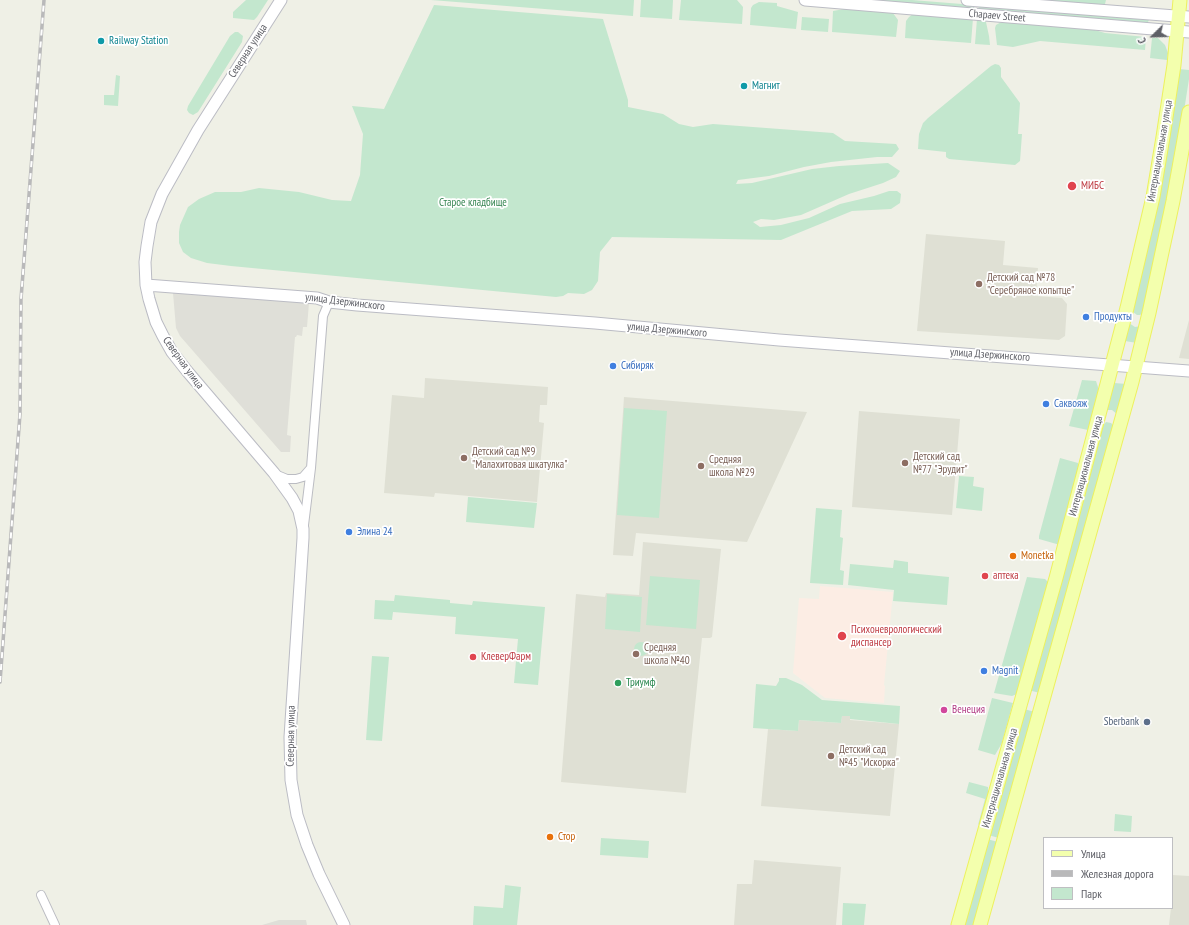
<!DOCTYPE html>
<html>
<head>
<meta charset="utf-8">
<style>
	body { margin:0 }
	#map { position:relative; width:1189px; height:925px; overflow:hidden; background:#eff0e6; font-family:"PT Sans Narrow",sans-serif }
	canvas { display:block }
	.legend { position:absolute; left:1043px; top:837px; width:130px; height:72px; box-sizing:border-box; background:#fff; border:1px solid #bfbfc2; margin:0; padding:5px 7px; list-style:none; font-size:12px; color:#5e5f66 }
	.legend li { display:flex; align-items:center; gap:8px; height:20px }
	.legend b { width:20px; border:1px solid #bfbfc2 }
	.north { position:absolute; left:1133px; top:16px; width:40px; height:40px; -webkit-text-stroke:3px #fff; paint-order:stroke; rotate:247deg; font-size:11px; font-weight:700; line-height:16px; text-align:center; color:#5e5f66 }
	.north::after { content:''; display:block; margin:auto; width:14px; height:18px; background:#5e5f66; clip-path:polygon(50% 0,100% 100%,50% 72%,0 100%) }
</style>
</head>
<body>
<div id="map">
<canvas width="1189" height="925"></canvas>
<ul class="legend">
<li><b style="height:5px;background:#f3ffad"></b>Улица</li>
<li><b style="height:5px;background:#b9b9ba"></b>Железная дорога</li>
<li><b style="height:11px;background:#c3e7ce"></b>Парк</li>
</ul>
<div class="north">С</div>
</div>
<script>
const ctx = document.querySelector('canvas').getContext('2d');
ctx.lineJoin = 'round';
function paint(path, color) { ctx.fillStyle = color; ctx.fill(path, 'evenodd'); }
const poly = rows => new Path2D(rows.map(r => 'M' + r).join(''));
function strokePath(path, color, width, dash) { ctx.strokeStyle = color; ctx.lineWidth = width; ctx.lineCap = dash ? 'butt' : 'round'; ctx.setLineDash(dash || []); ctx.stroke(path); }
function drawText(font, color, halo, rows, align = 'center') {
  ctx.font = font + ' "PT Sans Narrow",sans-serif'; ctx.lineWidth = 3.5; ctx.setLineDash([]); ctx.textBaseline = 'middle'; ctx.strokeStyle = halo; ctx.fillStyle = color; for (const [text, x, y, turn = 0] of rows) {
    ctx.save(); ctx.translate(x, y); ctx.rotate((+turn || 0) * Math.PI / 180); ctx.textAlign = isNaN(turn) ? turn : align; if (halo) ctx.strokeText(text, 0, 0); ctx.fillText(text, 0, 0); ctx.restore();
  }
}
paint(poly([
	[173,293,309,303,307,327,303,327,302,336,297,335,296,337,295,337,287,435,291,436,290,452,281,452,180,336,176,328],
	[279,920,306,920,307,925,262,925]
]), '#dfdfd8');
paint(poly([
	[926,234,1005,241,1003,265,1038,268,1036,296,1062,298,1067,304,1065,336,1059,340,917,331],
	[1189,320,1189,359,1179,358],
	[425,378,548,387,547,405,540,405,539,422,544,423,537,502,435,493,434,497,384,493,392,395,424,398],
	[624,397,807,412,747,542,636,533,633,556,613,555],
	[859,411,960,419,952,515,852,507],
	[643,542,721,549,712,637,710,638,702,638,686,793,561,782,576,594,605,597,606,593,639,595],
	[842,715,850,716,850,720,899,724,890,816,761,806,768,729,798,731,799,720,841,723],
	[754,860,841,867,836,925,734,925,737,884,752,884],
	[1173,875,1189,876,1189,925,1169,925,1171,908,1172,908]
]), '#dfe0d4');
paint(poly([
	[820,586,893,592,884,685,885,686,884,703,825,698,793,673,799,598,819,599]
]), '#fcede4');
paint(poly([
	[246,0,268,0,257,17,254,20,233,18,233,12],
	[431,0,634,0,633,16],
	[641,0,673,0,672,19,640,17],
	[681,0,737,0,743,7,742,24,679,20],
	[855,0,912,0,974,5,974,10],
	[1028,0,1106,0,1105,4,1091,5],
	[759,2,777,3,777,6,798,12,796,29,750,25,751,8,753,5],
	[434,5,603,19,628,100,628,107,663,114,679,124,693,127,713,124,833,133,845,141,896,144,899,149,892,157,877,157,831,162,804,167,769,176,738,180,736,184,752,183,812,169,839,166,888,163,900,171,896,177,883,183,849,194,801,215,774,220,761,219,753,222,760,227,781,225,809,218,840,204,874,196,889,191,897,191,901,194,900,203,891,209,852,211,781,240,612,237,600,252,598,281,592,290,584,294,568,293,563,296,556,297,231,266,207,263,191,258,183,252,179,243,179,232,180,225,188,207,199,199,215,192,241,192,259,188,299,192,332,200,351,201,360,175,363,134,352,106,384,109],
	[979,6,1019,9,1149,20,1147,24,978,10],
	[850,8,890,11,893,13,898,20,896,37,832,32,833,11],
	[913,14,973,18,971,43,905,38,906,21,909,17],
	[802,17,829,19,828,32,801,30],
	[977,19,986,22,989,36,990,45,975,44],
	[1003,21,1088,28,1105,33,1146,37,1145,50,1040,41,1013,47,997,45,995,28,996,25],
	[235,32,238,32,243,36,242,42,198,112,193,115,189,113,187,110,188,106,230,36],
	[1152,38,1158,38,1165,45,1168,53,1167,60,1150,58],
	[995,64,999,65,1001,68,1001,77,1020,103,1018,134,1022,134,1020,161,1015,165,949,159,946,157,946,152,918,149,919,134,923,123,928,118,991,66],
	[1179,69,1189,70,1189,79,1179,143,1144,312,1140,315,1137,315,1133,312],
	[116,75,120,76,118,106,104,105,104,95,114,95],
	[1129,323,1135,327,1141,326,1137,343,1125,341],
	[1082,380,1096,381,1098,387,1098,393,1088,430,1069,426],
	[1114,383,1127,384,1118,415,1112,410,1106,410],
	[624,408,667,411,659,518,617,515],
	[1106,422,1111,423,1114,426,1040,693,1028,690,1102,427],
	[1060,458,1078,463,1078,483,1060,545,1039,539,1039,536],
	[959,476,974,477,973,486,984,488,982,511,956,508],
	[468,497,537,503,534,528,466,522],
	[816,508,842,510,840,537,843,538,840,570,844,571,843,585,810,583],
	[894,560,908,562,908,573,949,577,947,605,893,601,894,590,848,585,850,564,893,568],
	[650,576,700,580,696,629,646,625],
	[1027,577,1045,579,1048,582,1048,585,1017,694,1012,696,994,693],
	[607,594,642,597,640,632,605,629],
	[395,595,450,600,450,603,472,605,473,601,545,607,538,685,514,683,518,639,455,634,456,617,393,612,392,620,374,619,375,600,394,601],
	'634 649a7 7 0 1 1 14 0a7 7 0 1 1-14 0Z',
	[372,656,389,657,382,741,366,740],
	[779,678,786,678,802,685,822,700,900,706,899,724,850,719,850,716,842,716,841,723,799,720,798,731,753,728,756,684,776,686,779,681],
	[992,698,1013,703,1002,743,995,755,978,750],
	[1024,709,1035,712,999,838,988,835],
	[969,782,988,787,988,800,981,822,978,825,985,799,966,793],
	[1115,814,1132,816,1131,832,1114,831],
	[601,838,649,841,648,858,600,855],
	[987,839,998,842,975,925,964,925],
	[505,885,521,887,517,925,473,925,474,906,503,908],
	[843,903,866,904,864,925,842,925]
]), '#c3e7ce');
const street = poly([
	[275,474,287,479,296,479,303,477,310,469],
	[304,525,311,468,323,316,329,302],
	[41,895,55,925]
]);
const secondary = poly([
	[281,0,198,130,162,194,151,222,147,246,145,262,146,285,149,299,156,322,163,336,172,352,187,371,274,473,292,498,299,511,303,529,303,538,290,737,291,780,297,815,307,845,319,874,344,925],
	[805,0,1189,32],
	[967,0,1189,17],
	[146,285,317,298,329,302,357,305,595,323,779,340,1189,371]
]);
const primary = poly([
	[958,925,1056,578,1127,308,1153,197,1163,137,1174,65,1180,0],
	[980,925,1132,382,1149,313,1173,201,1189,112]
]);
strokePath(street, '#bbbcc2', 10);
strokePath(secondary, '#bbbcc4', 13);
strokePath(primary, '#edf15e', 15);
strokePath(street, '#fff', 8);
strokePath(secondary, '#fff', 11);
strokePath(primary, '#f3ffad', 13);
const rail = poly([
	[0,682,20,414,21,299,44,0]
]);
strokePath(rail, '#b9b9ba', 3.5);
strokePath(rail, '#fff', 2, [6]);
for (const [x, y, r, color] of [
	[101,41,4,"#0f9aa8"],
	[744,86,4,"#0f9aa8"],
	[1072,186,5,"#e0444e"],
	[979,284,4,"#8d6e63"],
	[1086,317,4,"#3f7fe0"],
	[613,366,4,"#3f7fe0"],
	[1046,404,4,"#3f7fe0"],
	[464,458,4,"#8d6e63"],
	[905,463,4,"#8d6e63"],
	[701,466,4,"#8d6e63"],
	[349,532,4,"#3f7fe0"],
	[1013,556,4,"#e8710a"],
	[985,576,4,"#e0444e"],
	[842,636,5,"#e0444e"],
	[636,654,4,"#8d6e63"],
	[473,657,4,"#e0444e"],
	[984,671,4,"#3f7fe0"],
	[618,683,4,"#2e9e5b"],
	[944,710,4,"#d1479c"],
	[1147,722,4,"#5c6f8a"],
	[831,756,4,"#8d6e63"],
	[550,837,4,"#e8710a"]
]) { const dot = new Path2D(); dot.arc(x, y, r, 0, 2 * Math.PI); ctx.fillStyle = color; ctx.fill(dot); strokePath(dot, '#fff', 1.5); }
drawText('11px', '#5e5f66', '#fff', [
	["Chapaev Street",997,16,5],
	["Северная улица",248,51,-57],
	["Интернациональная улица",1160,151,-80],
	["улица Дзержинского",345,302,7],
	["улица Дзержинского",667,330,5],
	["улица Дзержинского",990,355,4],
	["Северная улица",183,363,54],
	["Интернациональная улица",1086,466,-75],
	["Северная улица",291,736,-89],
	["Интернациональная улица",1000,778,-74]
]);
drawText('11px', '#0d838f', '#fff', [
	["Railway Station",109,41],
	["Магнит",752,86]
], 'left');
drawText('11px', '#be3a42', '#fff', [
	["МИБС",1081,186],
	["аптека",993,576],
	["Психоневрологический",851,630],
	["диспансер",851,643],
	["КлеверФарм",481,657]
], 'left');
drawText('11px', '#368552', '#fff', [
	["Старое кладбище",473,203]
]);
drawText('11px', '#785e54', '#fff', [
	["Детский сад №78",987,278],
	["\"Серебряное копытце\"",987,291],
	["Детский сад №9",472,452],
	["\"Малахитовая шкатулка\"",472,465],
	["Детский сад",913,457],
	["№77 \"Эрудит\"",913,470],
	["Средняя",709,460],
	["школа №29",709,473],
	["Средняя",644,648],
	["школа №40",644,661],
	["Детский сад",839,750],
	["№45 \"Искорка\"",839,763]
], 'left');
drawText('11px', '#366cbe', '#fff', [
	["Продукты",1094,317],
	["Сибиряк",621,366],
	["Саквояж",1054,404],
	["Элина 24",357,532],
	["Magnit",992,671]
], 'left');
drawText('11px', '#c56008', '#fff', [
	["Monetka",1021,556],
	["Стор",558,837]
], 'left');
drawText('11px', '#27864d', '#fff', [
	["Триумф",626,683]
], 'left');
drawText('11px', '#b23c85', '#fff', [
	["Венеция",952,710]
], 'left');
drawText('11px', '#4e5e75', '#fff', [
	["Sberbank",1139,722]
], 'right');
</script>
</body>
</html>
